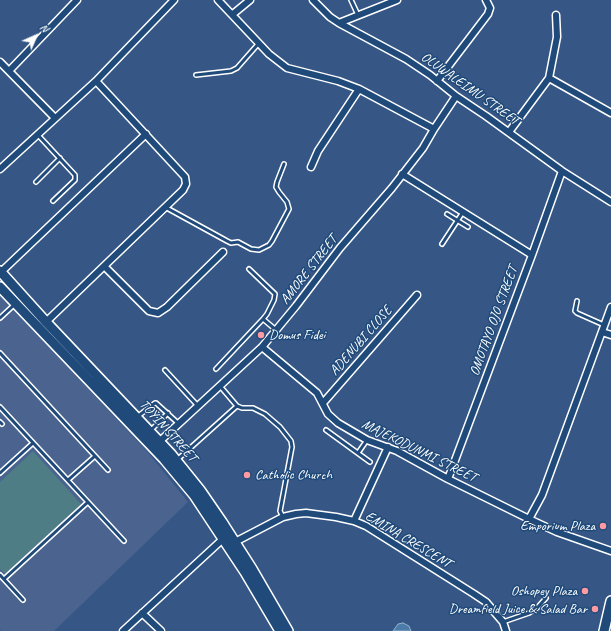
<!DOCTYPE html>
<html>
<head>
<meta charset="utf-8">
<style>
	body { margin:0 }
	#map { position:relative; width:611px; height:631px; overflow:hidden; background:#365785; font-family:Caveat,sans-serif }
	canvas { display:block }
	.north { position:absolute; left:16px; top:16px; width:40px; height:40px; -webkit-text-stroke:3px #1f4a7a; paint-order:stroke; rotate:45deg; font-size:11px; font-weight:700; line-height:16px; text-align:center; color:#fff }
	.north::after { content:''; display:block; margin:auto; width:14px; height:18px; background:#fff; clip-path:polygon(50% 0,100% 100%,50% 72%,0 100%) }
</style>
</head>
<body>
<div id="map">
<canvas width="611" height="631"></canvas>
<div class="north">N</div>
</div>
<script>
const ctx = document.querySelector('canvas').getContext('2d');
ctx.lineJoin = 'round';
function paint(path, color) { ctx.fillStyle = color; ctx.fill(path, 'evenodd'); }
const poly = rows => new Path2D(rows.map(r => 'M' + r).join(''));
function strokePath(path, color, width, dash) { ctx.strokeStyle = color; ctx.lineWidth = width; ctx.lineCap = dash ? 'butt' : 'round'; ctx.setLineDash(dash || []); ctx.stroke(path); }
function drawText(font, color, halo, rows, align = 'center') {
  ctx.font = font + ' Caveat,sans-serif'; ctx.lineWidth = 3; ctx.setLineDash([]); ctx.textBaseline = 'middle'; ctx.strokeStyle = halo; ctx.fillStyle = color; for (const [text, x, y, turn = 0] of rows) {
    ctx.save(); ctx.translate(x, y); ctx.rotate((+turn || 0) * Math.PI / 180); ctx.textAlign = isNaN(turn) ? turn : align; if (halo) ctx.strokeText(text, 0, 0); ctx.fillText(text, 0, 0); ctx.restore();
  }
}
paint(poly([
	[0,295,146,450,188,502,54,631,1,631,0,629]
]), '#4a638f');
paint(poly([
	[33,451,81,504,5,574,0,569,0,482]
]), '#4f7d86');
const water = poly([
	[403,623,409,626,411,631,393,631,398,624,403,623]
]);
paint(water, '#4b7ba8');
strokePath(water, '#93b0cb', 1);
const lane = poly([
	[351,0,358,15],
	[196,75,231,71,237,68,259,43],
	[38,135,75,175,75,180,53,201],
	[36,182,60,158],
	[165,207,227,241,231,243,238,242,251,249,259,250,269,245,272,241,289,209,287,202,279,192,276,187,277,182,284,164],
	[447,214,468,227],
	[442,244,463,212],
	[249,269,275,294,274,300,267,314,263,319,276,330],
	[577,301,575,311,577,313,604,325],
	[0,318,14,305],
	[0,353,108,470],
	[216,369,263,319],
	[165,370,198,406],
	[237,406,242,408,253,408,265,414,280,427,291,441,292,447,280,511,283,517],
	[0,407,124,541],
	[150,407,162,419],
	[137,417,155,403,156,403,179,424],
	[0,422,2,424],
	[151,430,168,413],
	[326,430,370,462],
	[358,453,367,440],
	[178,459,237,406,220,386],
	[0,473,33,443],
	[68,480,95,456],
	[0,575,23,600],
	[4,579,88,502],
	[503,622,529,613,538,607,546,598]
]);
const street = poly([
	[218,0,269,54,287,68,338,81,359,89,434,129],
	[313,0,330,17,339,23,406,59,430,75,456,96,486,116,562,171,611,202],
	[233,14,250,0],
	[339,23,397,0],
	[0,62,55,118],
	[9,71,77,0],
	[549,78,611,113],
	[437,81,488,14,490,8,486,0],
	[509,132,549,78,557,37,556,15],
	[311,167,318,151,359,89],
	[0,169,96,81,174,0],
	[402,174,532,255],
	[105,267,149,311,158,313,167,307,223,252],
	[1,272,146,134],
	[46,322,183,190,186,184,185,177,96,81],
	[602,332,611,335],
	[262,347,317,393,328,414,338,423,367,440,397,451,448,479,529,519,557,532,611,551],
	[323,403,417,295],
	[160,441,262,347,296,306,340,248,392,188,423,148,434,129,456,96],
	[448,479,532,255,562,171],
	[529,519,542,495,611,307],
	[354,521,388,447],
	[235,542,283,517,296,514,306,513,336,517,354,521,366,526,474,594,486,602,497,615,503,622,506,631],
	[142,613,161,631],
	[123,631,224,538]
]);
const secondary = poly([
	[0,271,46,322,171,454,200,490,222,522,252,569,288,631],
	[0,287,164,459,194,495,245,572,280,631],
	[604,631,611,601]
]);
strokePath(lane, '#fff', 6);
strokePath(street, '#fff', 9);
strokePath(secondary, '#fff', 12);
strokePath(lane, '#1f4a7a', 3);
strokePath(street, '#1f4a7a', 6);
strokePath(secondary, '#1f4a7a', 9);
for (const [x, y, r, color] of [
	[261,335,4,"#ff9aa2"],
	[247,475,4,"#ff9aa2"],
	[603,526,4,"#ff9aa2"],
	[585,591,4,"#ff9aa2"],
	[595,609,4,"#ff9aa2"]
]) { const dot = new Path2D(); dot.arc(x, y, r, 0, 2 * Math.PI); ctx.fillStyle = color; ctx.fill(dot); strokePath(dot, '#1f4a7a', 1.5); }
drawText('14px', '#fff', '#1f4a7a', [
	["OLUWALEIMU STREET",470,89,35],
	["AMORE STREET",309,270,-52],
	["OMOTAYO OJO STREET",494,321,-70],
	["ADENUBI CLOSE",361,341,-49],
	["TOYIN STREET",168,431,48],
	["MAJEKODUNMI STREET",419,451,26],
	["EMINA CRESCENT",408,540,31]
]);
drawText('14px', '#fff', '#1f4a7a', [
	["Domus Fidei",269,335,"left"],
	["Catholic Church",255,475,"left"],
	["Emporium Plaza",595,526],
	["Oshopey Plaza",577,591],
	["Dreamfield Juice & Salad Bar",587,609]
], 'right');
</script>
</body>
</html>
